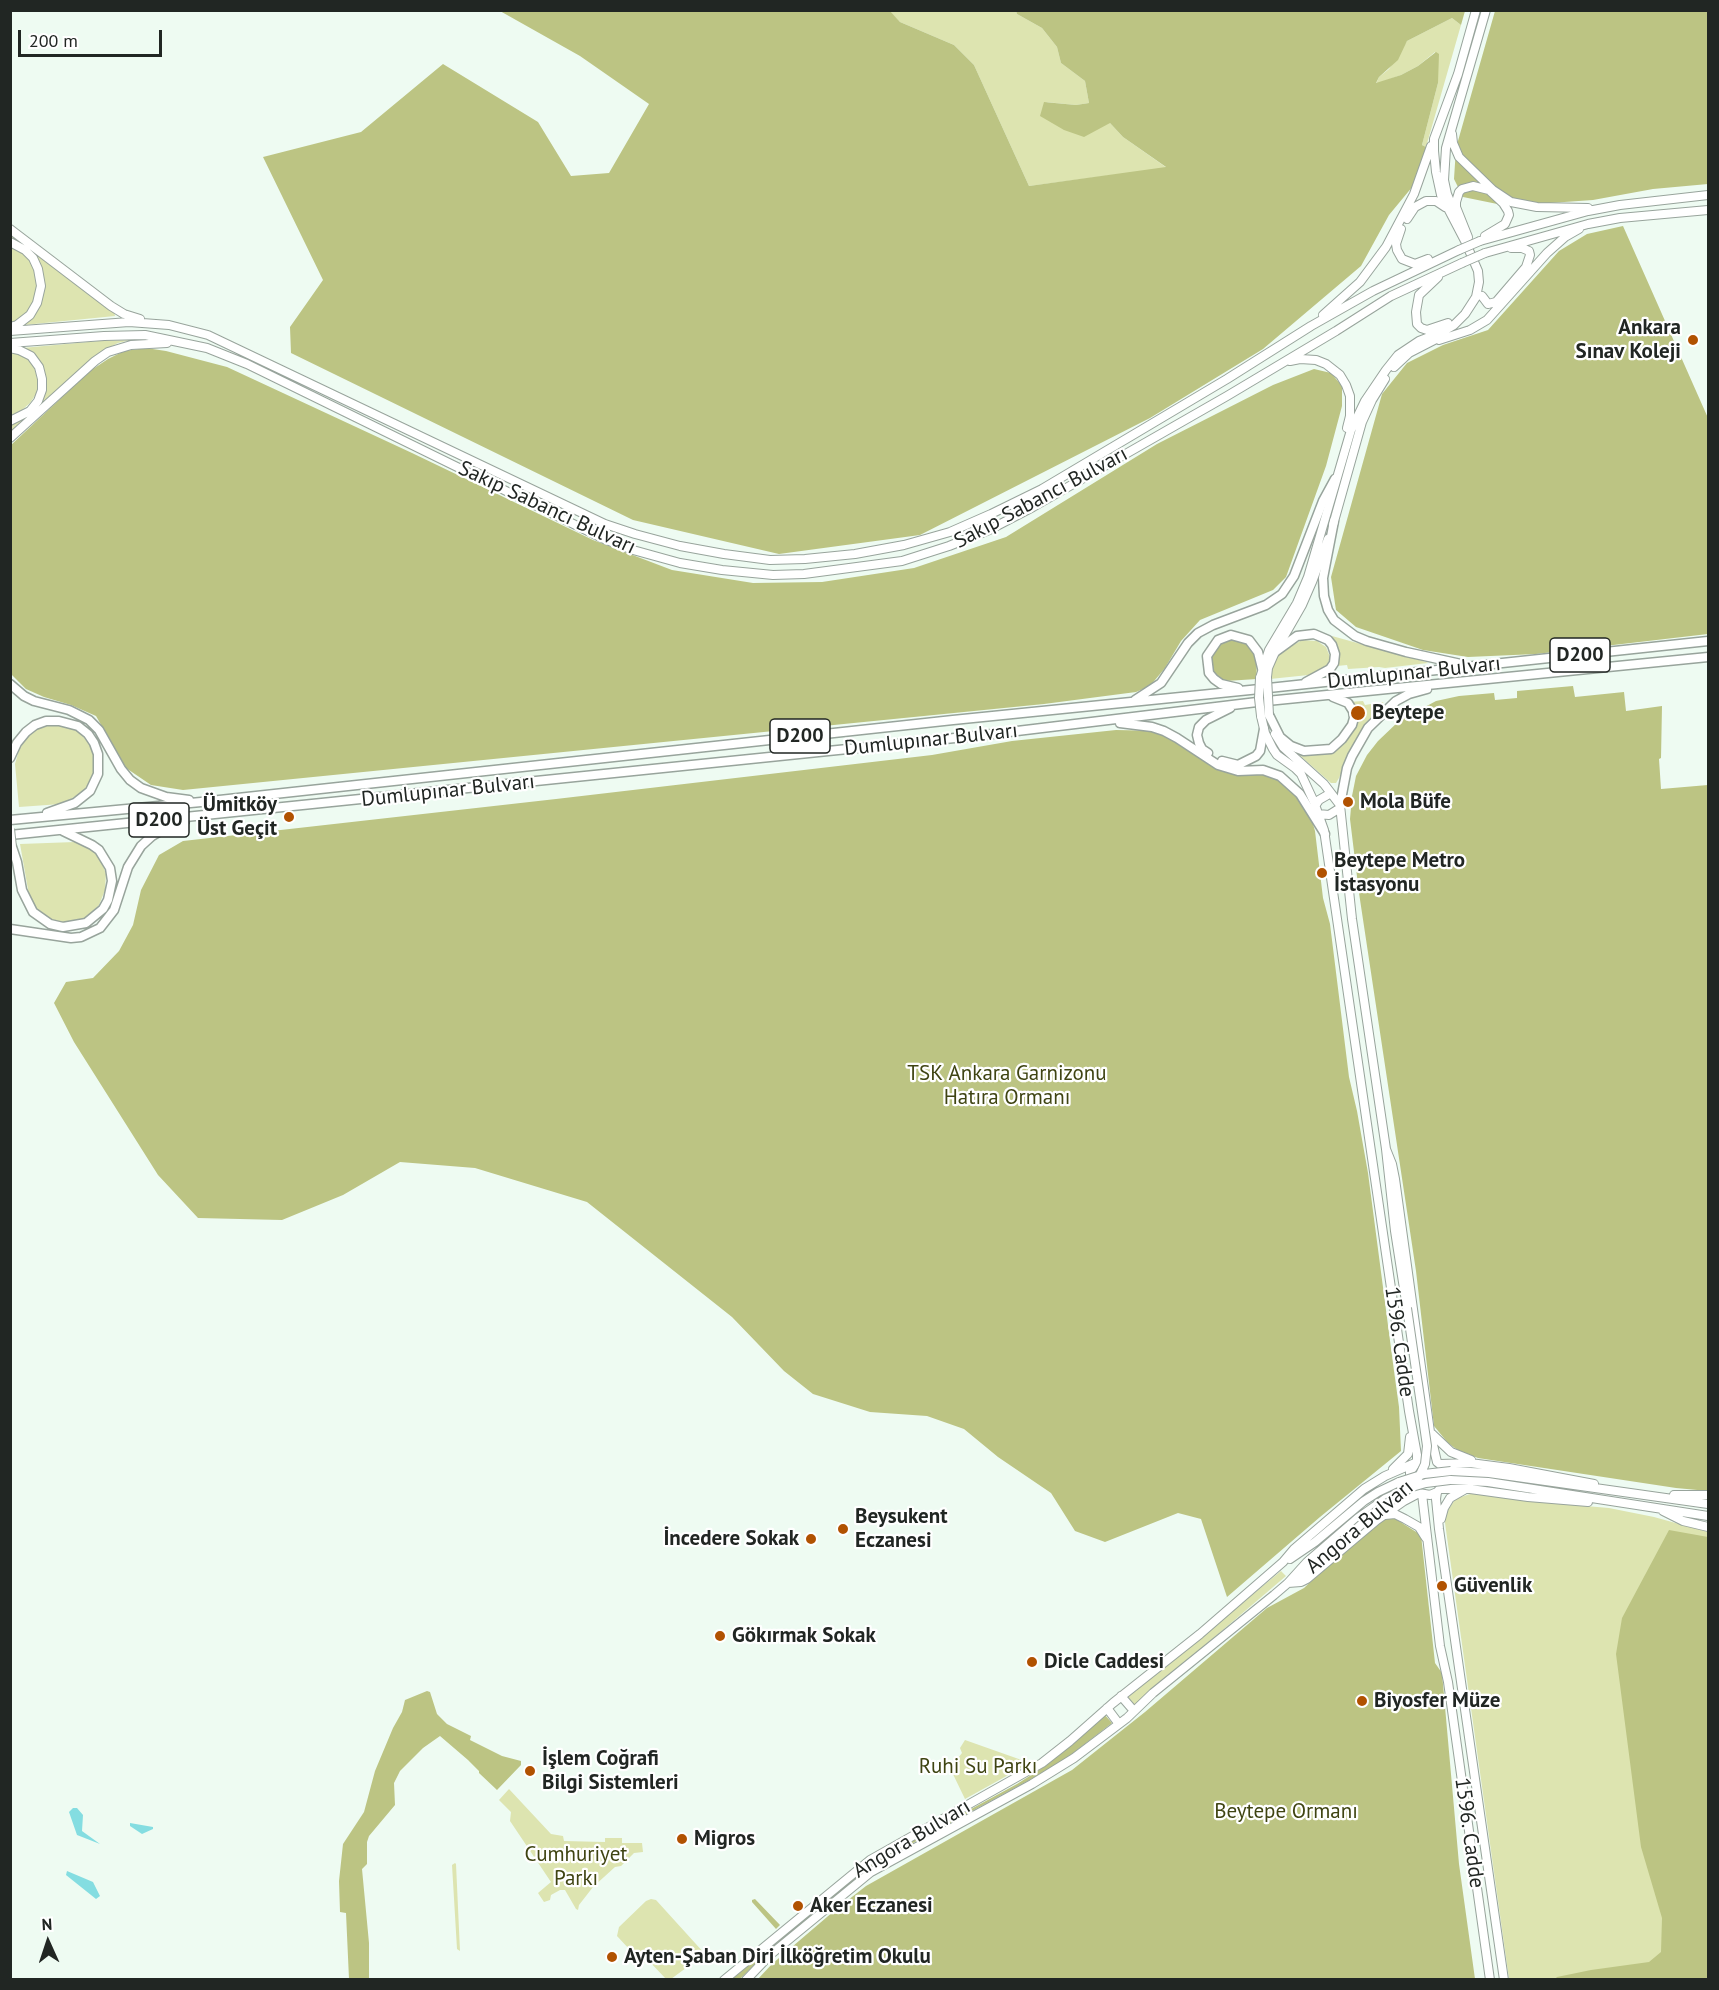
<!DOCTYPE html>
<html>
<head>
<meta charset="utf-8">
<style>
	body { margin:0 }
	#map { position:relative; width:1719px; height:1990px; overflow:hidden; background:#eefbf2; font-family:"PT Sans",sans-serif }
	canvas { display:block }
	.frame { position:absolute; inset:0; border:12px solid #212623; pointer-events:none }
	.north { position:absolute; left:18px; top:1912px; width:60px; height:60px; -webkit-text-stroke:4px #fff; paint-order:stroke; rotate:357deg; font-size:16px; font-weight:700; line-height:24px; text-align:center; color:#212623 }
	.north::after { content:''; display:block; margin:auto; width:21px; height:27px; background:#212623; clip-path:polygon(50% 0,100% 100%,50% 72%,0 100%) }
	.scale { position:absolute; left:18px; top:30px; width:144px; height:27px; box-sizing:border-box; border:3px solid #212623; border-top:0; padding-left:8px; font-size:18px; line-height:21px; white-space:nowrap; color:#212623; -webkit-text-stroke:4px #fff; paint-order:stroke }
</style>
</head>
<body>
<div id="map">
<canvas width="1719" height="1990"></canvas>
<div class="frame"></div>
<div class="north">N</div>
<div class="scale">200 m</div>
</div>
<script>
const ctx = document.querySelector('canvas').getContext('2d');
ctx.lineJoin = 'round';
function paint(path, color) { ctx.fillStyle = color; ctx.fill(path, 'evenodd'); }
const poly = rows => new Path2D(rows.map(r => 'M' + r).join(''));
function strokePath(path, color, width, dash) { ctx.strokeStyle = color; ctx.lineWidth = width; ctx.lineCap = dash ? 'butt' : 'round'; ctx.setLineDash(dash || []); ctx.stroke(path); }
function drawText(font, color, halo, rows, align = 'center') {
  ctx.font = font + ' "PT Sans",sans-serif'; ctx.lineWidth = 4.5; ctx.setLineDash([]); ctx.textBaseline = 'middle'; ctx.strokeStyle = halo; ctx.fillStyle = color; for (const [text, x, y, turn = 0] of rows) {
    ctx.save(); ctx.translate(x, y); ctx.rotate((+turn || 0) * Math.PI / 180); ctx.textAlign = isNaN(turn) ? turn : align; if (halo) ctx.strokeText(text, 0, 0); ctx.fillText(text, 0, 0); ctx.restore();
  }
}
paint(poly([
	[889,11,1016,11,1017,14,1042,28,1057,47,1061,63,1085,81,1089,103,1076,105,1045,102,1110,123,1123,137,1167,168,1029,186,974,65,954,45,900,22],
	[1452,18,1461,25,1426,147,1422,145,1438,83,1435,52,1418,66,1401,75,1376,84,1379,77,1389,69,1407,41],
	[11,233,114,311,115,316,24,325,32,317,43,289,26,247,11,238],
	[10,245,23,252,30,260,38,280,36,297,28,311,18,320,11,323],
	[131,340,118,343,102,351,11,433,11,423,29,414,44,379,22,348,99,341],
	[10,352,18,353,29,360,35,369,38,384,36,394,30,403,22,410,11,415],
	[1332,636,1426,662,1428,663,1385,668,1379,667,1348,669,1347,665,1337,666,1339,652],
	[1302,640,1317,641,1326,647,1330,657,1327,667,1318,674,1270,679,1274,661,1280,653],
	[1363,701,1365,705,1383,702,1384,705,1370,720,1356,739,1339,778,1336,783,1331,783,1297,753,1307,754,1329,752,1355,722,1349,702],
	[65,725,76,729,89,743,95,759,93,778,82,793,61,804,19,807,15,764,19,750,30,732,47,726],
	[75,842,90,849,100,857,106,874,105,890,99,905,87,917,71,923,56,922,36,910,29,895,20,844],
	[1473,1493,1526,1501,1609,1508,1654,1517,1708,1532,1708,1979,1509,1979,1445,1523,1445,1515,1454,1501,1458,1498],
	[1281,1571,1286,1576,1135,1705,1128,1697],
	[965,1740,1030,1763,965,1799,950,1768,962,1753,960,1748],
	[509,1789,551,1834,563,1836,564,1841,605,1842,605,1838,622,1838,622,1843,642,1843,643,1852,634,1853,621,1866,615,1867,593,1887,579,1905,578,1910,576,1909,565,1890,560,1890,551,1895,550,1900,544,1902,538,1893,551,1882,510,1821,511,1812,499,1800],
	[455,1863,456,1864,460,1951,457,1949,452,1865],
	[651,1899,656,1900,705,1954,671,1979,666,1979,648,1960,643,1964,617,1936,619,1927,646,1901]
]), '#dde4b0');
paint(poly([
	[889,10,900,22,954,45,974,65,1029,186,1166,167,1123,137,1110,123,1084,137,1064,130,1040,116,1044,102,1076,105,1089,103,1085,81,1061,63,1057,47,1042,28,1017,14,1016,11,1465,11,1461,25,1452,18,1407,41,1398,60,1379,77,1376,83,1401,75,1418,66,1436,52,1439,54,1438,83,1422,145,1426,147,1413,186,1389,215,1361,266,1263,349,1150,418,920,535,779,554,633,520,291,353,290,327,323,280,263,157,361,132,443,64,538,122,571,176,609,173,649,104,580,56,500,11],
	[1495,11,1708,11,1708,184,1653,189,1593,200,1507,206,1463,197,1454,179,1456,148],
	[1623,226,1708,418,1708,634,1536,654,1468,657,1423,650,1356,627,1336,610,1331,577,1382,394,1407,363,1443,345,1488,330,1559,251,1587,234],
	[146,348,166,351,227,367,412,453,593,540,672,570,753,583,822,582,914,568,1006,537,1157,444,1273,385,1314,369,1331,373,1342,386,1342,406,1326,466,1286,577,1273,590,1200,620,1181,641,1165,668,1150,686,1136,692,1044,704,183,790,151,785,126,768,96,716,71,705,44,697,26,689,11,674,11,445,90,371,108,359,124,351],
	[1234,639,1248,643,1256,657,1257,679,1226,681,1214,676,1210,667,1211,654,1219,643],
	[1573,686,1575,697,1624,692,1626,711,1662,706,1661,758,1659,759,1661,789,1708,785,1708,1491,1676,1488,1478,1458,1459,1451,1448,1443,1434,1426,1416,1271,1359,893,1350,819,1352,796,1356,776,1367,755,1378,741,1399,721,1436,701,1459,696,1494,693,1495,700,1517,698,1517,691],
	[1116,730,1161,731,1211,763,1274,777,1299,795,1311,817,1315,831,1323,898,1330,924,1349,1077,1357,1111,1368,1173,1394,1371,1399,1407,1401,1451,1320,1517,1227,1597,1201,1519,1178,1513,1105,1542,1075,1531,1051,1493,998,1457,964,1429,927,1416,870,1412,813,1394,784,1371,732,1317,587,1202,475,1168,400,1162,343,1195,282,1220,198,1218,158,1175,74,1042,54,1003,66,982,93,978,119,951,133,925,141,890,159,855,183,841,556,799,932,755,1012,741],
	[1394,1518,1421,1535,1435,1663,1442,1673,1459,1864,1475,1979,757,1980,772,1964,834,1911,866,1886,1072,1770,1145,1712,1267,1608,1304,1588,1338,1556,1372,1528,1385,1519],
	[1669,1530,1708,1537,1708,1979,1555,1979,1557,1977,1591,1970,1649,1962,1661,1952,1662,1918,1641,1847,1616,1654,1622,1618],
	[427,1691,430,1692,437,1714,447,1724,471,1736,470,1740,502,1756,521,1761,521,1765,497,1790,479,1773,479,1771,468,1760,440,1736,423,1748,400,1771,394,1783,395,1805,369,1836,367,1842,367,1864,362,1869,369,1943,369,1979,349,1979,346,1913,340,1912,339,1881,343,1844,364,1812,375,1771,393,1728,402,1712,405,1700],
	[1105,1715,1112,1723,1059,1764,889,1856,868,1870,759,1960,740,1979,731,1980,866,1868,885,1856,1017,1784,1047,1765],
	[755,1899,780,1925,776,1929,752,1902,752,1900]
]), '#bcc483');
paint(poly([
	[73,1808,77,1808,83,1815,82,1831,100,1844,77,1835,69,1812],
	[130,1823,153,1827,153,1829,142,1834,130,1826],
	[67,1871,93,1882,100,1896,96,1899,66,1875]
]), '#84dde1');
const major = poly([
	[1452,134,1453,143,1459,157,1493,190,1511,202,1537,207,1588,208],
	[1452,206,1447,194,1444,180,1446,148,1486,10],
	[1407,219,1415,207,1426,201,1436,201,1445,207],
	[10,229,111,306,124,314,140,319],
	[1401,229,1396,244,1397,250,1402,259,1415,264,1428,259],
	[1468,237,1456,207,1456,202,1459,192,1462,189,1473,186,1489,190,1503,203,1508,211,1509,215,1505,224,1485,236],
	[1480,241,1588,211,1620,205,1708,195],
	[10,242,25,250,33,258,38,269,41,286,37,303,30,315,17,325,10,327],
	[1485,253,1588,224,1620,218,1708,210],
	[1438,277,1419,295,1416,312,1417,324,1421,328,1427,330,1448,323],
	[1482,296,1488,304,1496,302,1526,267,1530,255,1529,251,1522,248,1511,248],
	[1323,315,1360,282,1386,247,1414,194,1431,146],
	[10,331,129,322,169,325,208,335,605,524,635,534,680,546,724,554,770,560,805,559,855,554,904,545,950,532,991,514,1042,489,1227,379,1311,326,1373,291,1459,250],
	[1439,340,1470,330,1487,320,1547,253,1565,237,1579,229],
	[10,343,104,336,145,335,207,348,247,364,604,539,633,550,680,563,722,570,773,575,804,574,902,561,949,546,989,530,1033,507,1227,396,1336,331,1391,296,1462,263],
	[10,348,19,350,31,356,39,367,42,379,42,390,38,401,30,411,10,421],
	[1290,361,1300,359,1316,360,1326,364,1340,375,1346,385,1350,396,1350,416,1347,428],
	[1394,367,1409,353,1442,336],
	[10,438,95,361,108,352,131,345,167,343],
	[1333,525,1362,422,1372,400,1385,379],
	[1267,677,1268,668,1275,652,1302,605,1312,582,1328,539],
	[1260,678,1269,650,1297,603,1308,577,1351,430,1365,401,1386,370,1398,355,1419,341,1442,332,1454,325,1465,314,1476,297,1479,282,1478,271,1465,241,1441,195,1436,172,1434,151,1434,139,1458,74,1476,10],
	[1261,716,1265,733,1273,749,1277,755,1295,768,1301,774,1314,802,1324,830,1409,1411,1417,1455,1417,1462,1410,1472,1410,1482,1415,1490,1419,1493,1430,1495,1437,1492],
	[1275,734,1283,747,1324,784,1340,805,1352,919,1386,1149,1395,1231,1407,1308],
	[1315,806,1319,800,1331,793],
	[1318,814,1329,815,1340,808],
	[1386,1149,1392,1164,1395,1179,1430,1432,1437,1462,1442,1466,1445,1475,1443,1485,1437,1492,1436,1499,1439,1529,1504,1980],
	[1432,1434,1451,1452,1471,1460],
	[1440,1464,1470,1463,1509,1468,1594,1484],
	[1393,1469,1408,1454,1410,1437],
	[1451,1471,1489,1473,1708,1504],
	[1450,1480,1488,1482,1708,1516],
	[1440,1489,1470,1489,1528,1497,1588,1502],
	[1422,1494,1440,1646,1448,1682,1490,1980],
	[1674,1495,1708,1495],
	[1663,1511,1683,1521,1708,1527],
	[1385,1515,1395,1514,1405,1519,1419,1527,1426,1538],
	[1441,1519,1444,1508,1450,1498,1464,1490],
	[1290,1559,1315,1542,1364,1501,1378,1492,1399,1482],
	[1295,1580,1302,1576,1339,1544],
	[1288,1583,1301,1582,1307,1579,1377,1520,1404,1501,1419,1493],
	[1121,1696,1134,1711],
	[1107,1708,1119,1724],
	[724,1980,870,1860,1042,1763,1070,1741,1113,1703,1200,1634,1283,1562,1294,1549,1364,1489,1385,1476,1415,1463],
	[746,1980,770,1955,871,1872,1032,1784,1074,1758,1127,1718,1153,1693,1274,1595,1288,1583,1307,1562,1358,1518,1385,1499,1401,1492]
]);
const highway = poly([
	[1334,521,1323,578,1324,596,1328,610,1334,620,1355,636,1367,641,1406,652,1461,664],
	[1275,652,1297,636,1314,634,1328,640,1332,645,1335,654,1334,663,1330,669,1306,682],
	[10,684,24,696,34,701,69,710,89,720,99,730,121,769,130,780,141,788,166,797,189,800],
	[1238,688,1221,684,1214,679,1209,673,1207,656,1218,640,1231,635,1249,640,1258,652,1262,668],
	[1135,700,1161,683,1188,643,1198,633,1213,625,1266,605,1282,594,1294,576,1323,501,1335,479],
	[1269,715,1280,737,1291,746,1304,751,1331,749,1342,739,1352,725,1354,718,1353,711,1348,703,1333,697],
	[1120,723,1152,727,1164,731,1177,738,1218,765,1238,771,1263,770,1280,776,1300,794,1325,834],
	[1208,753,1202,749,1199,743,1197,735,1199,727,1206,720,1230,708],
	[10,758,17,743,26,732,35,725,46,721,59,721,78,726,88,734,94,743,98,754,98,774,90,791,75,803,47,813],
	[1222,761,1238,765,1256,756,1260,751,1264,729],
	[1340,805,1347,768,1352,756,1368,728,1396,701,1409,694,1427,689],
	[10,820,201,802,953,720,1250,690,1708,641],
	[10,835,984,735,1257,702,1708,657],
	[12,847,17,862,22,890,33,912,50,924,63,927,86,923,103,909,108,900,112,881,110,868,99,850,92,845,63,831],
	[10,929,71,938,81,937,100,928,114,910,128,867,141,846,152,836,164,829,185,821]
]);
strokePath(major, '#98a49c', 10);
strokePath(highway, '#98a49c', 11);
strokePath(major, '#fff', 8);
strokePath(highway, '#fff', 8);
const majorBridge = poly([
	[1459,250,1480,241],
	[1462,263,1485,253],
	[1267,677,1269,715],
	[1260,678,1259,698,1261,716],
	[10,829,12,847],
	[1399,1482,1424,1474,1451,1471],
	[1412,1487,1426,1483,1450,1480],
	[1339,1544,1379,1509,1410,1488,1419,1477,1425,1464,1427,1446,1407,1308]
]);
strokePath(majorBridge, '#98a49c', 10, []);
strokePath(majorBridge, '#fff', 8);
for (const [x, y, r, color] of [
	[1693,340,6,"#b15201"],
	[1358,713,8,"#b15201"],
	[1348,802,6,"#b15201"],
	[289,817,6,"#b15201"],
	[1322,873,6,"#b15201"],
	[843,1529,6,"#b15201"],
	[811,1539,6,"#b15201"],
	[1442,1586,6,"#b15201"],
	[720,1636,6,"#b15201"],
	[1032,1662,6,"#b15201"],
	[1362,1701,6,"#b15201"],
	[530,1771,6,"#b15201"],
	[682,1839,6,"#b15201"],
	[798,1906,6,"#b15201"],
	[612,1957,6,"#b15201"]
]) { const dot = new Path2D(); dot.arc(x, y, r, 0, 2 * Math.PI); ctx.fillStyle = color; ctx.fill(dot); strokePath(dot, '#fff', 2); }
for (const [x, y, w] of [
	[1580,655,60],
	[800,736,60],
	[159,820,60]
]) { const box = new Path2D(); box.roundRect(x - w / 2, y - 17, w, 34, 4.5); ctx.fillStyle = '#fff'; ctx.fill(box); strokePath(box, '#212623', 1.5); }
drawText('bold 20px', '#212623', null, [
	["D200",1580,655],
	["D200",800,736],
	["D200",159,820]
]);
drawText('bold 21px', '#212623', '#fff', [
	["Ankara",1681,328,"right"],
	["Sınav Koleji",1681,352,"right"],
	["Beytepe",1372,713],
	["Mola Büfe",1360,802],
	["Ümitköy",277,805,"right"],
	["Üst Geçit",277,829,"right"],
	["Beytepe Metro",1334,861],
	["İstasyonu",1334,885],
	["Beysukent",855,1517],
	["Eczanesi",855,1541],
	["İncedere Sokak",799,1539,"right"],
	["Güvenlik",1454,1586],
	["Gökırmak Sokak",732,1636],
	["Dicle Caddesi",1044,1662],
	["Biyosfer Müze",1374,1701],
	["İşlem Coğrafi",542,1759],
	["Bilgi Sistemleri",542,1783],
	["Migros",694,1839],
	["Aker Eczanesi",810,1906],
	["Ayten-Şaban Diri İlköğretim Okulu",624,1957]
], 'left');
drawText('21px', '#212623', '#fff', [
	["Sakıp Sabancı Bulvarı",1041,498,-28],
	["Sakıp Sabancı Bulvarı",547,508,25],
	["Dumlupınar Bulvarı",1414,673,-6],
	["Dumlupınar Bulvarı",931,740,-6],
	["Dumlupınar Bulvarı",448,791,-6],
	["1596. Cadde",1399,1342,82],
	["Angora Bulvarı",1360,1527,-40],
	["1596. Cadde",1469,1833,82],
	["Angora Bulvarı",912,1839,-31]
]);
drawText('21px', '#3f4412', '#fff', [
	["TSK Ankara Garnizonu",1007,1074],
	["Hatıra Ormanı",1007,1098],
	["Ruhi Su Parkı",978,1767],
	["Beytepe Ormanı",1286,1812],
	["Cumhuriyet",576,1855],
	["Parkı",576,1879]
]);
</script>
</body>
</html>
